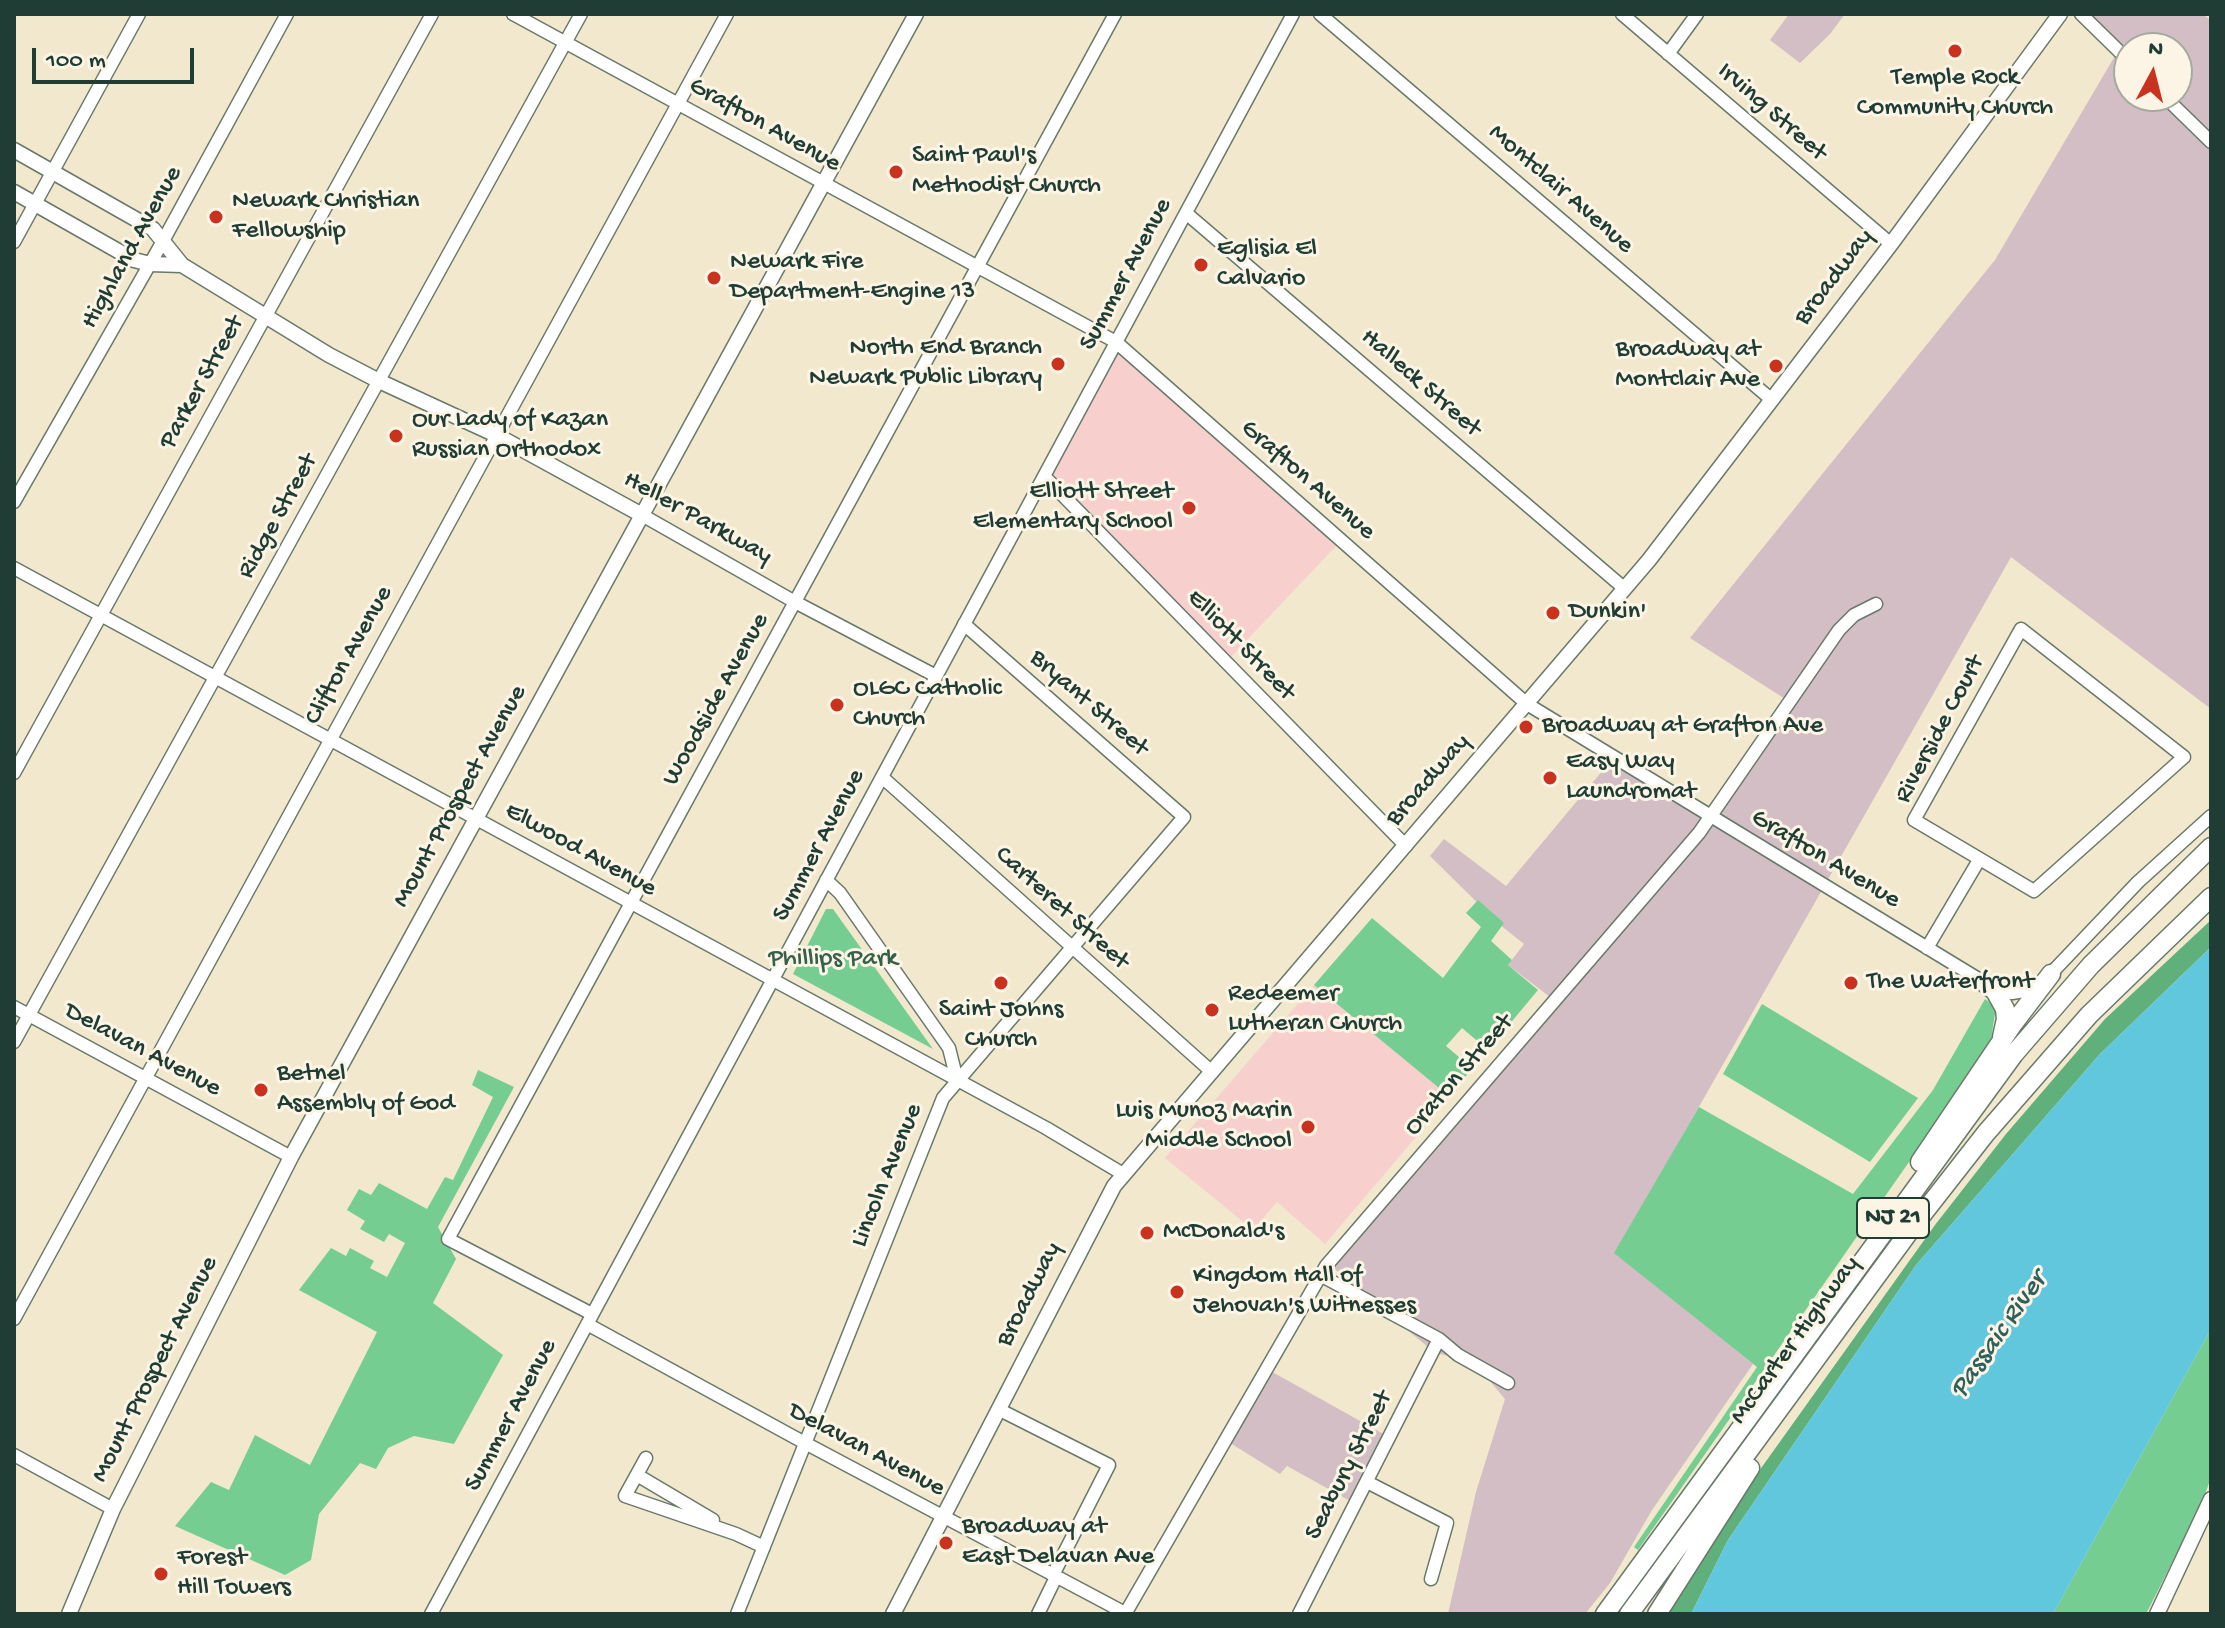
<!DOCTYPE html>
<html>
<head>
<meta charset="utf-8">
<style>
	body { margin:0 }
	#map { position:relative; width:2225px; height:1628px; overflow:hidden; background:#f1e8cd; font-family:"Gochi Hand",sans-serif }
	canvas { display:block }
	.frame { position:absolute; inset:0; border:16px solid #1f3d34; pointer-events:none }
	.north { position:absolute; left:2113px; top:32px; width:80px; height:80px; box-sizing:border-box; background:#fcf5e5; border:2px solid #a4ab9e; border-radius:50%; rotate:7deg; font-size:22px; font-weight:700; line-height:32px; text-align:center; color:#1f3d34 }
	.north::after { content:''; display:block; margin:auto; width:28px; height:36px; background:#c8321e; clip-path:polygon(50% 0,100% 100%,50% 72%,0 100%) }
	.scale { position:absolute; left:32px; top:48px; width:162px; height:36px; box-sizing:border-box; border:4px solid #1f3d34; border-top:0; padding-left:10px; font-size:24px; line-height:28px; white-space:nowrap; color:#1f3d34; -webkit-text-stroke:6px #fcf5e5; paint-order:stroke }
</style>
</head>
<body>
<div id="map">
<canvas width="2225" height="1628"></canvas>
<div class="frame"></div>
<div class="north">N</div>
<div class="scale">100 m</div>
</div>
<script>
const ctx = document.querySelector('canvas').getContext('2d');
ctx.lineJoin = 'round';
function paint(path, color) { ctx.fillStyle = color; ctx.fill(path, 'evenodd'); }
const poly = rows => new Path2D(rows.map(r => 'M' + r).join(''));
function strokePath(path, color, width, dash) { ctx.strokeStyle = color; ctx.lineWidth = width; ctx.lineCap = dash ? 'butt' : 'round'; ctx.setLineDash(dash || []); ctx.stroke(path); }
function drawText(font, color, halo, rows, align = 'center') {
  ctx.font = font + ' "Gochi Hand",sans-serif'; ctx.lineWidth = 6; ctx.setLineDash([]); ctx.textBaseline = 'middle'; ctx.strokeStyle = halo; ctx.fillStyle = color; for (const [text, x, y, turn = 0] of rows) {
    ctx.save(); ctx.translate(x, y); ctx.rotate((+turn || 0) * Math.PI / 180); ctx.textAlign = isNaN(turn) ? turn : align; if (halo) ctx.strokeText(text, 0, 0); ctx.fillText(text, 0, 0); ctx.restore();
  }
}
paint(poly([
	[1114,345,1339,543,1228,660,1045,474],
	[1314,985,1450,1097,1325,1244,1277,1202,1253,1230,1165,1158]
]), '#f7d0ce');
paint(poly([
	[1789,14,1845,14,1830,34,1800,63,1770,40],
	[2091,14,2203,14,2211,21,2211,709,2011,557,1616,1253,1753,1364,1652,1510,1610,1583,1585,1614,1448,1614,1476,1492,1505,1399,1473,1361,1435,1353,1330,1265,1554,1000,1508,965,1524,944,1499,924,1430,856,1444,839,1506,886,1613,758,1712,818,1793,704,1690,638,1995,260,2119,49,2088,18],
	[2129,48,2177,48,2177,96,2129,96],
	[1267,1369,1387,1436,1352,1502,1287,1466,1280,1474,1227,1441]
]), '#d2bec4');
paint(poly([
	[1478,900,1504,923,1491,941,1512,960,1508,965,1538,990,1488,1050,1462,1028,1446,1046,1472,1068,1450,1097,1314,985,1372,918,1443,978,1481,927,1466,913],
	[826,909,833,909,933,1049,793,974],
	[1985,999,1996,1007,1990,1046,1638,1550,1634,1547,1757,1367,1614,1253,1699,1107,1853,1194,1933,1090],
	[1762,1004,1918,1098,1870,1162,1723,1074],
	[478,1070,514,1087,438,1227,456,1259,433,1303,503,1355,454,1444,414,1436,388,1448,376,1469,360,1463,319,1514,311,1560,285,1575,175,1526,211,1482,229,1490,255,1435,310,1465,377,1332,299,1290,331,1248,346,1256,350,1248,374,1261,370,1268,387,1277,405,1243,389,1234,384,1242,360,1229,365,1221,347,1210,359,1189,371,1195,379,1183,427,1209,445,1177,453,1180,493,1097,472,1085],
	[2211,1329,2211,1478,2200,1507,2146,1614,2053,1614]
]), '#76cd92');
paint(poly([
	[2211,920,2211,947,2100,1054,1916,1265,1728,1540,1691,1614,1666,1614,1749,1485,1935,1225,2006,1134,2105,1019]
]), '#60b07c');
paint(poly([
	[2211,947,2211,1329,2053,1614,1691,1614,1728,1540,1916,1265,2100,1054]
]), '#60c7dd');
const minor = poly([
	[513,14,1116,342,1527,704,1985,983,2012,993,2031,990,2041,984,2138,882,2211,816],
	[1320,14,1772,400],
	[1622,14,1891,244],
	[2081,14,2129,61],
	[1668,54,1697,14],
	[2164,96,2211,142],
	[1186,213,1625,589],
	[14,242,139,14],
	[1044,476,1406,846],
	[14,502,163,241,287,14],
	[642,515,795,602,936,676],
	[14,568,1046,1128,1123,1174],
	[2021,629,2184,757,2034,891,1914,820,2021,629],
	[14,773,432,14],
	[882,777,1212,1072],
	[826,880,840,893,949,1048,957,1080],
	[1927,948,1979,860],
	[14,1007,291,1157],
	[14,1042,581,14],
	[1320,1275,1439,1339,1458,1355,1508,1383],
	[592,1314,448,1239,1115,14],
	[14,1319,727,14],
	[587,1324,805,1443,1127,1614],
	[998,1409,1109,1465,1053,1575],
	[14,1455,113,1509],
	[646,1458,625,1496,736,1534,764,1547],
	[637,1475,713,1520],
	[1367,1482,1447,1523,1431,1579],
	[431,1614,1293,14],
	[737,1614,943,1098,1184,817,964,624],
	[1038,1614,1056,1577],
	[1125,1614,1326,1266,1699,833,1839,630,1854,615,1876,604],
	[1299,1614,1439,1339]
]);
const major = poly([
	[14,150,153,229,182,265,329,355,379,381,496,435,642,515],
	[14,192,134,260,150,264,182,265],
	[69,1614,113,1509,291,1157,916,14],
	[893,1614,1114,1186,1649,560,1891,244,2060,14],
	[2157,1614,2211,1499]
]);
const highway = poly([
	[1985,983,1995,991,2005,1009,2006,1019,2002,1037],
	[1920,1162,2013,1024,2051,974],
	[1605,1614,2014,1054,2091,965,2211,847],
	[1629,1614,1914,1225,1986,1133,2089,1015,2211,897],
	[1657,1614,1750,1468]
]);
strokePath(minor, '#68796a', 15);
strokePath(major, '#68796a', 17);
strokePath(highway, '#68796a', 21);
strokePath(minor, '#fff', 12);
strokePath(major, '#fff', 14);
strokePath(highway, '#fff', 18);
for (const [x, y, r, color] of [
	[1955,51,8,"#c8321e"],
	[896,172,8,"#c8321e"],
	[216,217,8,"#c8321e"],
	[1201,265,8,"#c8321e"],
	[714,278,8,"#c8321e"],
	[1058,364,8,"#c8321e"],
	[1776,366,8,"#c8321e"],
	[396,436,8,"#c8321e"],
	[1189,508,8,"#c8321e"],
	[1553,613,8,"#c8321e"],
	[837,705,8,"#c8321e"],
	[1526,727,8,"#c8321e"],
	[1550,778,8,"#c8321e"],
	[1001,983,8,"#c8321e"],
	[1851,983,8,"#c8321e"],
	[1212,1010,8,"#c8321e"],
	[261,1090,8,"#c8321e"],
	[1308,1127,8,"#c8321e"],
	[1147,1233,8,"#c8321e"],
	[1177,1292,8,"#c8321e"],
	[946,1543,8,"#c8321e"],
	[161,1574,8,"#c8321e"]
]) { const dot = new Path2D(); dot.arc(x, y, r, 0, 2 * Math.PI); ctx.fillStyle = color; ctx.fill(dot); strokePath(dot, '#fcf5e5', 3); }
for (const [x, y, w] of [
	[1893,1218,72]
]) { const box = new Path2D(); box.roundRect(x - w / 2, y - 20, w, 40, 6); ctx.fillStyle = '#fcf5e5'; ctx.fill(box); strokePath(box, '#1f3d34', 2); }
drawText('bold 24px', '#1f3d34', null, [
	["NJ 21",1893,1218]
]);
drawText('26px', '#1f3d34', '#fcf5e5', [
	["Temple Rock",1955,79,"center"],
	["Community Church",1955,109,"center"],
	["Saint Paul's",912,157],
	["Methodist Church",912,187],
	["Newark Christian",232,202],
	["Fellowship",232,232],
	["Eglisia El",1217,250],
	["Calvario",1217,280],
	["Newark Fire",730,263],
	["Department-Engine 13",730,293],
	["North End Branch",1042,349,"right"],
	["Newark Public Library",1042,379,"right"],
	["Broadway at",1760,351,"right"],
	["Montclair Ave",1760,381,"right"],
	["Our Lady of Kazan",412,421],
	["Russian Orthodox",412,451],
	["Elliott Street",1173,493,"right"],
	["Elementary School",1173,523,"right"],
	["Dunkin'",1569,613],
	["OLGC Catholic",853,690],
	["Church",853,720],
	["Broadway at Grafton Ave",1542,727],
	["Easy Way",1566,763],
	["Laundromat",1566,793],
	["The Waterfront",1867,983],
	["Redeemer",1228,995],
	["Lutheran Church",1228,1025],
	["Saint Johns",1001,1011,"center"],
	["Church",1001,1041,"center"],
	["Betnel",277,1075],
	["Assembly of God",277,1105],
	["Luis Munoz Marin",1292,1112,"right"],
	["Middle School",1292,1142,"right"],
	["McDonald's",1163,1233],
	["Kingdom Hall of",1193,1277],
	["Jehovah's Witnesses",1193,1307],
	["Broadway at",962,1528],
	["East Delavan Ave",962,1558],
	["Forest",177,1559],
	["Hill Towers",177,1589]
], 'left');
drawText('26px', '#1f3d34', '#fcf5e5', [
	["Irving Street",1771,113,41],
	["Grafton Avenue",764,126,29],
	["Montclair Avenue",1560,190,41],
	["Highland Avenue",133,248,-61],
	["Summer Avenue",1127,275,-62],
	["Broadway",1835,278,-53],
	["Parker Street",203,383,-61],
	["Halleck Street",1420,384,41],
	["Grafton Avenue",1307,481,41],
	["Ridge Street",279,517,-61],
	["Heller Parkway",697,519,29],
	["Elliott Street",1240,646,46],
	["Clifton Avenue",350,656,-61],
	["Woodside Avenue",717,700,-61],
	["Bryant Street",1088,704,41],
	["Riverside Court",1941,730,-62],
	["Broadway",1429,781,-49],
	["Mount Prospect Avenue",461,797,-61],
	["Summer Avenue",820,846,-62],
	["Elwood Avenue",580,851,29],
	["Grafton Avenue",1825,860,31],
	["Carteret Street",1061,909,42],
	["Delavan Avenue",142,1051,28],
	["Oraton Street",1460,1076,-49],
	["Lincoln Avenue",888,1176,-68],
	["Broadway",1030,1295,-63],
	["McCarter Highway",1796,1341,-54],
	["Mount Prospect Avenue",156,1370,-63],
	["Summer Avenue",512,1416,-62],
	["Delavan Avenue",866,1451,28],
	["Seabury Street",1350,1466,-63]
]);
drawText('26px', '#35614c', '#fcf5e5', [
	["Phillips Park",833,960]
]);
drawText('italic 28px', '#2f605e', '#fcf5e5', [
	["Passaic River",2000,1336,-55]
]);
</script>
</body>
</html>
